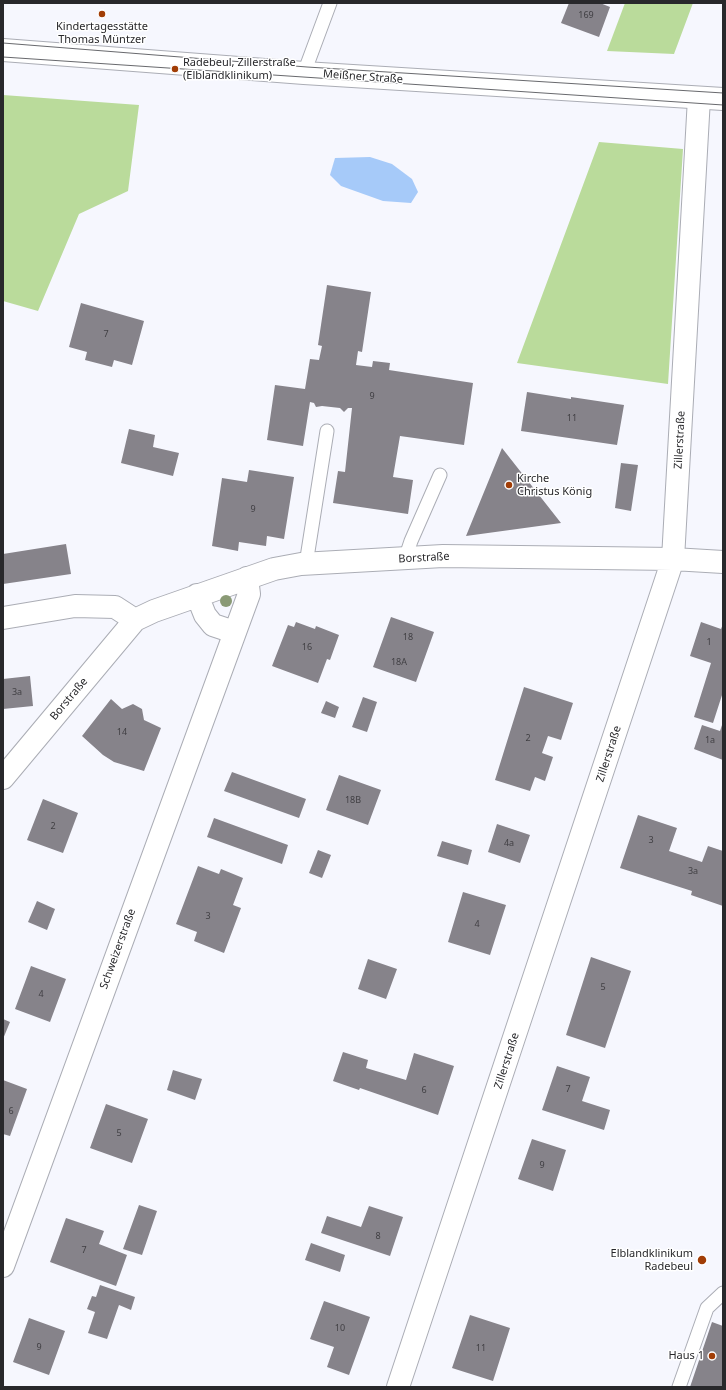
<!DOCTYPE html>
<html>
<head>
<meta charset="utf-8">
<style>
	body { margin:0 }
	#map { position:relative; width:726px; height:1390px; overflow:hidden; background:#f6f7fe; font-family:"Noto Sans",sans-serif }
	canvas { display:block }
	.frame { position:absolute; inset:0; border:4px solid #28282b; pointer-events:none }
</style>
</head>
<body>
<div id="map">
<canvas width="726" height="1390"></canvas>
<div class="frame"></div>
</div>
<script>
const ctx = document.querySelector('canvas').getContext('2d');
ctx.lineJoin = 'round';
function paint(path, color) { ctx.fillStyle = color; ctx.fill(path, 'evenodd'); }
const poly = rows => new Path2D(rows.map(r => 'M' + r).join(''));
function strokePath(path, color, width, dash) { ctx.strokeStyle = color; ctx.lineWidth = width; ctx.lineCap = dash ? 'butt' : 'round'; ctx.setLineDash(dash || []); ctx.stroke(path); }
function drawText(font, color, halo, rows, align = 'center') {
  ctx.font = font + ' "Noto Sans",sans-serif'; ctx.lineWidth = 3; ctx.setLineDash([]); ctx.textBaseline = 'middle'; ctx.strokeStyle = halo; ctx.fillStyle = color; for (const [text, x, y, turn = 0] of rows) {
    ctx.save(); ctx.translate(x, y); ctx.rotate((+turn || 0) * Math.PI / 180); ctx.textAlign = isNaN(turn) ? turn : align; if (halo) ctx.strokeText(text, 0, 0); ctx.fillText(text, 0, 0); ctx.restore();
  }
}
paint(poly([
	[625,3,693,3,674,54,607,51],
	[3,95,139,105,128,191,79,214,38,311,3,301],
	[599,142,683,149,668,384,517,363]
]), '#badb9b');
paint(poly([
	[370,157,392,164,412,179,418,192,411,203,383,201,341,186,330,175,335,158]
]), '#a6caf9');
paint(poly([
	[569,3,600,3,610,7,599,37,561,23],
	[327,285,371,292,362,352,358,351,356,365,372,367,373,361,390,363,389,370,473,383,464,445,400,436,393,477,413,480,408,514,333,503,338,471,345,472,352,408,348,408,344,412,340,408,322,406,316,407,314,403,310,402,303,446,267,440,275,385,305,389,310,359,319,360,322,346,318,345],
	[81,303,144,321,132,365,114,360,112,367,85,360,87,352,69,347],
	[527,392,571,399,571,397,624,405,617,445,521,431],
	[129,429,155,435,153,447,179,453,173,476,121,463],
	[502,448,561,523,466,536],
	[621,463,638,465,631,511,615,508],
	[249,470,294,477,284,539,267,536,266,546,239,542,238,551,212,546,222,478,247,482],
	[66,544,71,574,3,584,3,554],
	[391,617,434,632,416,682,373,667],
	[296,622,315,629,316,626,339,635,330,660,327,659,318,683,272,666,288,625,294,627],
	[701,622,721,629,723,624,723,692,713,723,694,717,711,663,690,656],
	[30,676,33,706,3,709,3,679],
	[524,687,573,703,561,740,548,736,542,753,553,757,545,781,535,777,530,791,495,780],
	[363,697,377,702,367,732,352,727],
	[111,699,122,709,133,704,142,709,144,720,161,728,144,771,114,762,103,755,82,736],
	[326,701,339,707,335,718,321,713],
	[723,722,723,760,694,749,702,725,720,731],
	[232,772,306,799,299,818,224,791],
	[339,775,381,790,368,825,326,810],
	[43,799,78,813,63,853,27,840],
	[638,815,677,828,669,851,702,862,708,846,723,851,723,906,691,895,692,891,620,868],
	[214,818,288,845,282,864,207,837],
	[497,824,530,835,520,863,488,852],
	[442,841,472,850,468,865,437,856],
	[318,850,331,855,322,878,309,873],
	[198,866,219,874,221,869,243,878,233,905,241,908,224,953,194,941,197,932,176,924],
	[463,892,506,905,490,955,448,942],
	[37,901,55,909,47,930,28,922],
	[591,957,631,971,605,1048,566,1035],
	[368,959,397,969,386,999,358,989],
	[31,966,66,979,50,1022,15,1009],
	[3,1019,10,1022,3,1039],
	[343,1052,368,1060,366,1068,406,1080,414,1053,454,1066,438,1115,360,1088,359,1090,333,1081],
	[557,1066,590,1077,582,1101,610,1110,604,1130,542,1110],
	[173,1070,202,1079,195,1100,167,1090],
	[3,1080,27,1089,10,1136,3,1134],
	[106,1104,148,1119,132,1163,90,1148],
	[532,1139,566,1150,553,1191,518,1179],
	[139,1205,157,1211,142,1255,123,1249],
	[369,1206,403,1217,390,1256,321,1233,327,1216,361,1227],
	[66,1218,104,1231,99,1244,127,1255,116,1286,50,1262],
	[311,1243,345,1255,340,1272,305,1260],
	[100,1285,135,1297,131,1310,119,1305,107,1339,88,1333,95,1312,87,1309,92,1296,96,1297],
	[324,1301,370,1317,349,1375,327,1367,334,1347,310,1339],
	[470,1315,510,1328,493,1381,452,1368],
	[29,1318,65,1331,49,1375,13,1362],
	[712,1322,723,1326,723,1387,690,1387]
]), '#86838a');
const lane = poly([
	[304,73,330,3],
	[405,559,411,541,440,475],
	[306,564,327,431],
	[679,1387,707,1308,723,1293]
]);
const street = poly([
	[197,595,205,615,213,625,234,632],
	[3,618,75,606,115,607,135,620],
	[3,778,135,620,154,611,274,569,301,564,443,556,673,559,723,562],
	[3,1266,249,594,247,578],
	[398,1387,673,559,699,98]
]);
const secondary = poly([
	[3,50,304,73,723,99]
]);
strokePath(lane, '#abadb5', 15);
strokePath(street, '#abadb5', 24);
strokePath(secondary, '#abadb5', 24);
strokePath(lane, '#fff', 13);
strokePath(street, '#fff', 22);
strokePath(secondary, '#fff', 22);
strokePath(poly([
	[3,43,307,67,723,93],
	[3,57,723,105]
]), '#68696d', 1);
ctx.fillStyle = '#8a9a75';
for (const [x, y] of [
	[226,601]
]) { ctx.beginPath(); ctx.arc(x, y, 6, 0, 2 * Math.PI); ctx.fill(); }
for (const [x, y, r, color] of [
	[102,14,4,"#a13d06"],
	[175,69,4,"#a13d06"],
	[509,485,4,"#a13d06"],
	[702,1260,5,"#a13d06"],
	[712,1356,4,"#a13d06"]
]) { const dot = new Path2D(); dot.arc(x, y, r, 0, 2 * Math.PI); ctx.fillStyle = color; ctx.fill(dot); strokePath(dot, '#fff', 1.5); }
drawText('9px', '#403f43', null, [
	["169",586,15],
	["7",106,334],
	["9",372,396],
	["11",572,418],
	["9",253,509],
	["18",408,637],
	["1",709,642],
	["16",307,647],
	["18A",399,662],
	["3a",17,692],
	["14",122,732],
	["2",528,738],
	["1a",710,740],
	["18B",353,800],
	["2",53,826],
	["3",651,840],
	["4a",509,843],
	["3a",693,871],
	["3",208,916],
	["4",477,924],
	["5",603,987],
	["4",41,994],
	["7",568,1089],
	["6",424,1090],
	["6",11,1111],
	["5",119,1133],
	["9",542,1165],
	["8",378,1236],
	["7",84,1250],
	["10",340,1328],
	["9",39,1347],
	["11",481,1348]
]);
drawText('11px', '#28282b', '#fff', [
	["Kindertagesstätte",102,27,"center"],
	["Thomas Müntzer",102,40,"center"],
	["Radebeul, Zillerstraße",183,63],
	["(Elblandklinikum)",183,76],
	["Kirche",517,479],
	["Christus König",517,492],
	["Elblandklinikum",693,1254,"right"],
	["Radebeul",693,1267,"right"],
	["Haus 1",704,1356,"right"]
], 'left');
drawText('11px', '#28282b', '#fff', [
	["Meißner Straße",363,77,4],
	["Zillerstraße",680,440,-87],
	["Borstraße",424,558,-3],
	["Borstraße",69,699,-50],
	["Zillerstraße",609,754,-72],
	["Schweizerstraße",118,949,-70],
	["Zillerstraße",507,1061,-72]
]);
</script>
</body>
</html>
